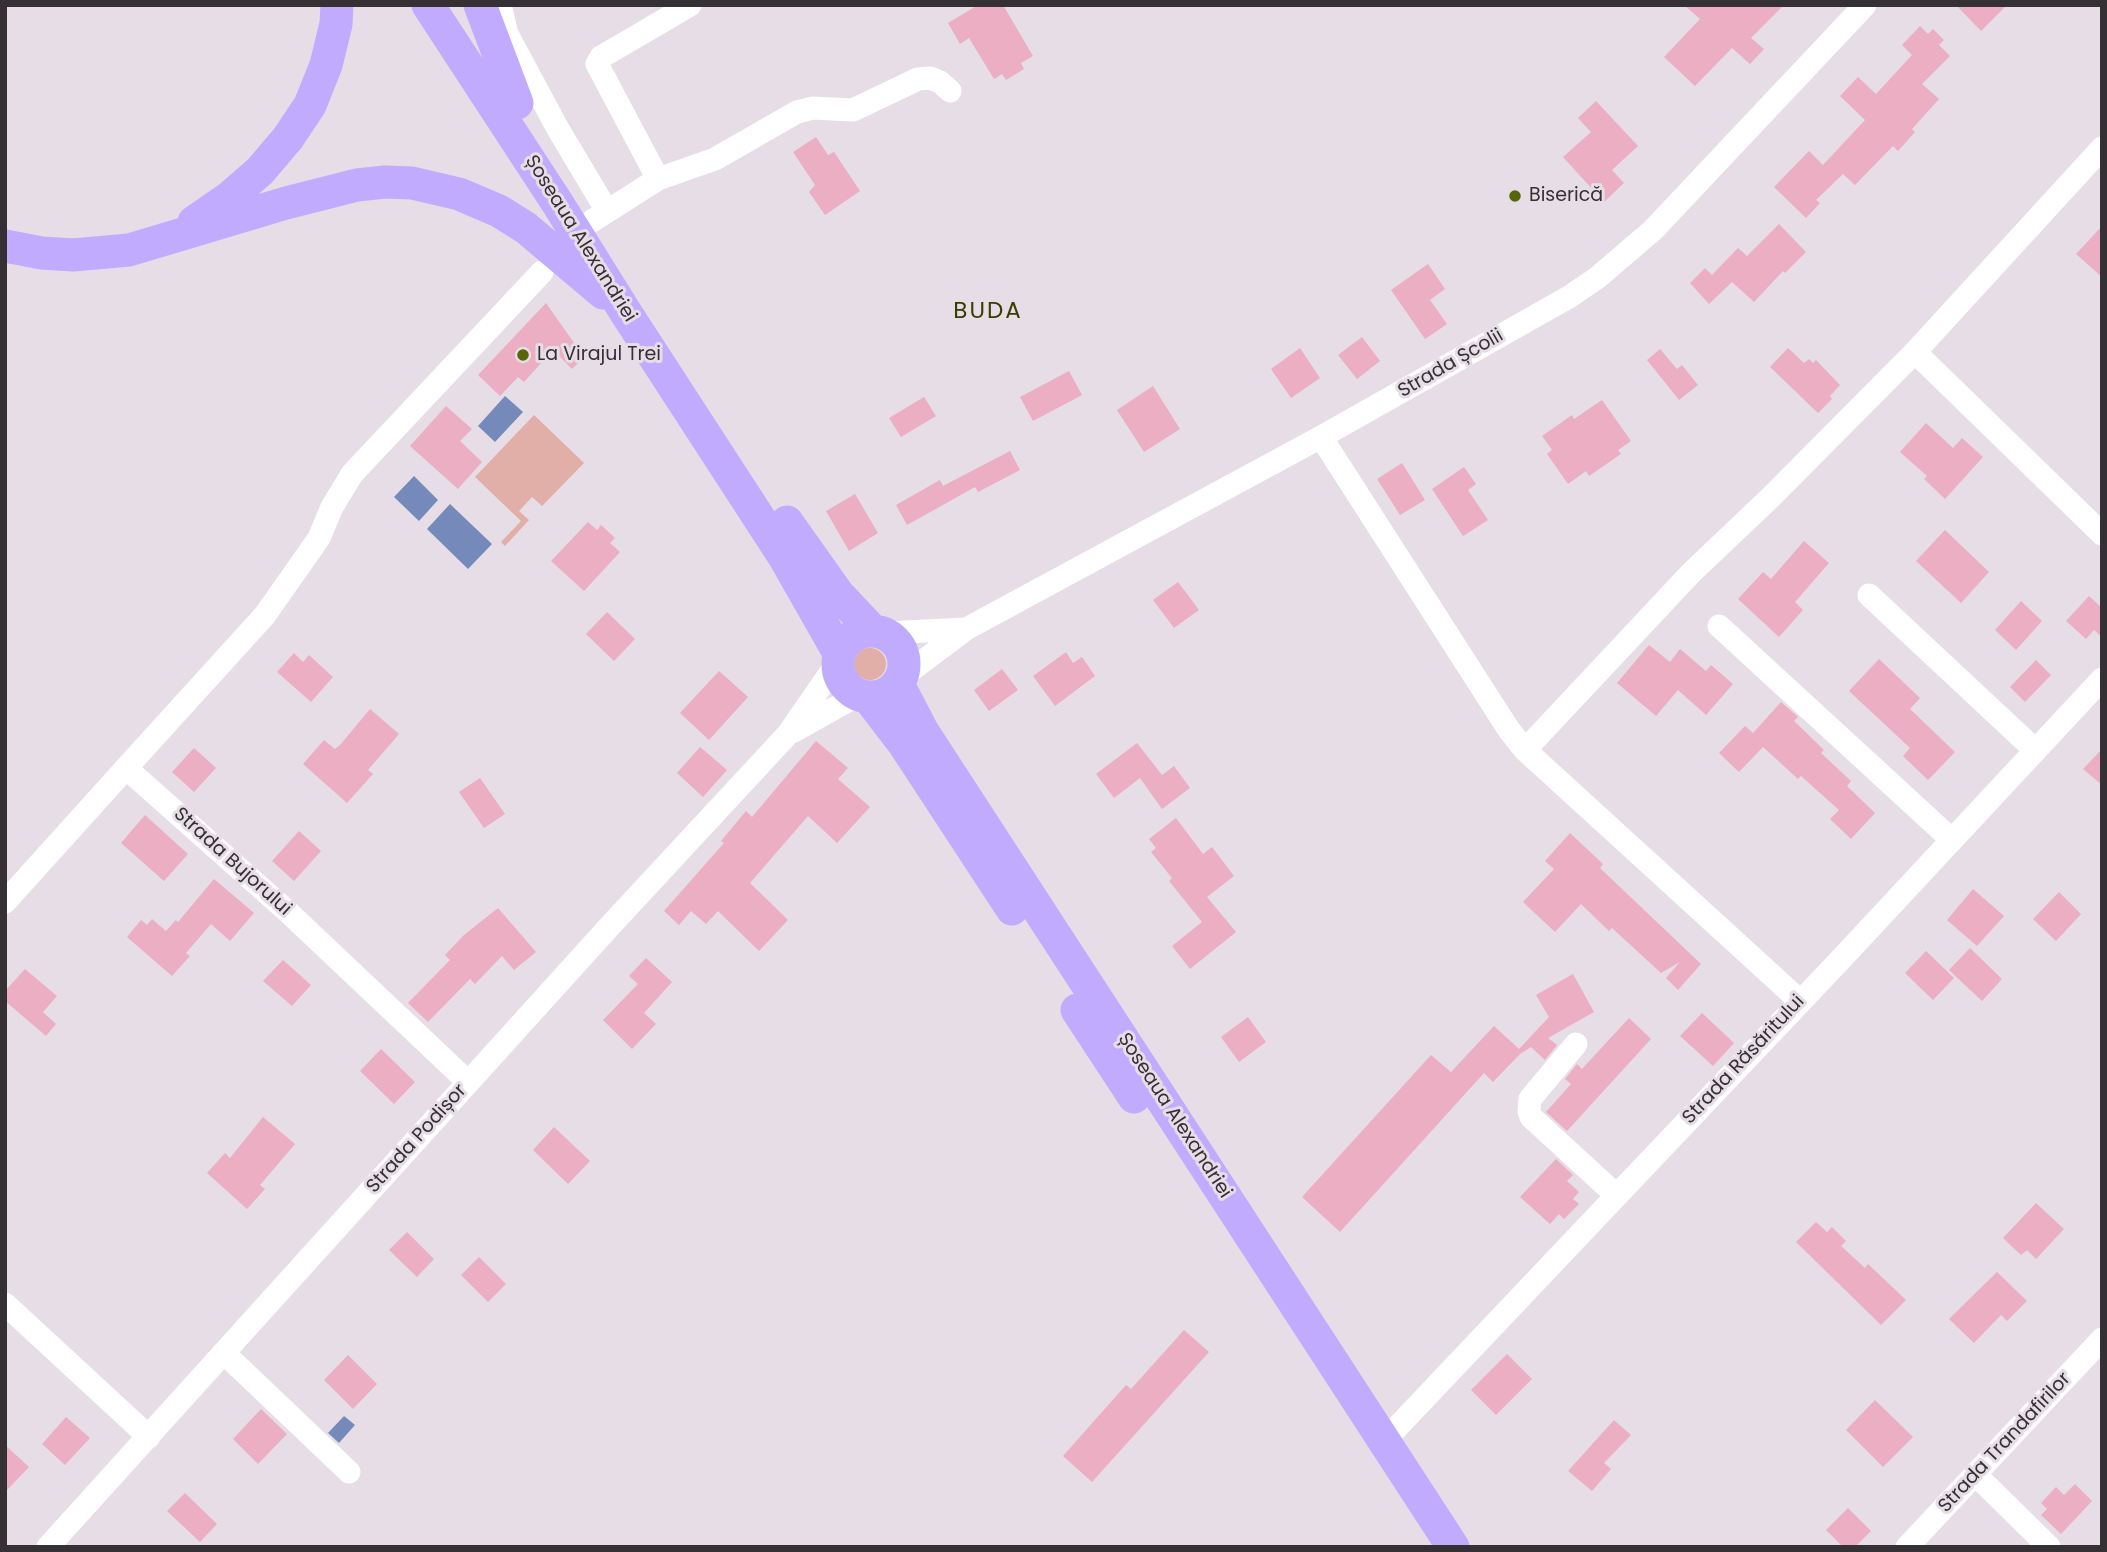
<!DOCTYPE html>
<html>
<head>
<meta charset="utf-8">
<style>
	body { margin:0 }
	#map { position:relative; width:2107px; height:1552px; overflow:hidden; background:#e6dde6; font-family:Poppins,sans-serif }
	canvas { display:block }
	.frame { position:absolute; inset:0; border:7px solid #343034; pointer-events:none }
</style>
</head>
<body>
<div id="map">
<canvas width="2107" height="1552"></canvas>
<div class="frame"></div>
</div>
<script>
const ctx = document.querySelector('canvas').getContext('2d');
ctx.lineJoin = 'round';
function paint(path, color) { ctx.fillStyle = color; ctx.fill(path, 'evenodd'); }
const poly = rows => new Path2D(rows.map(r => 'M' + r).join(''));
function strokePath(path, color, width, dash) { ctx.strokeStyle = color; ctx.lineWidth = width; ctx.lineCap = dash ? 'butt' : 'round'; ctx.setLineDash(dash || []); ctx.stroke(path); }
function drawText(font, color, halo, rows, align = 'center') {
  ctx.font = font + ' Poppins,sans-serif'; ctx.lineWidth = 6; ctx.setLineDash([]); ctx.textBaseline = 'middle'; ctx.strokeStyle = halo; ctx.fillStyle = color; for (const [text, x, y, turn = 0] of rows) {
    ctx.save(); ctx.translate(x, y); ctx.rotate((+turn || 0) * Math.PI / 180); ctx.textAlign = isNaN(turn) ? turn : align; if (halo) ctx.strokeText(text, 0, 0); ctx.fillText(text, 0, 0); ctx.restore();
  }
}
paint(poly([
	[534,415,584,463,542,506,532,497,519,511,529,520,505,546,501,542,521,521,475,477],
	'854 664a16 16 0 1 1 32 0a16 16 0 1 1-32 0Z'
]), '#e1aea8');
paint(poly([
	[505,396,523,412,495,442,478,426],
	[414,476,438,500,419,521,394,497],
	[450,504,492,544,468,569,427,529],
	[344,1416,355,1425,339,1443,328,1433]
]), '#758aba');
paint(poly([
	[978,5,1003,5,1033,56,1021,63,1024,69,1006,80,1002,74,994,79,969,38,960,44,948,23],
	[1684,5,1784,5,1751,38,1764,49,1750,64,1732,48,1695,86,1664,57,1700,19],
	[1956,5,2007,5,1981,31],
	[1920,26,1928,34,1933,29,1944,40,1939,45,1950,56,1922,84,1939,99,1912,129,1915,132,1898,151,1893,146,1855,185,1843,174,1816,200,1820,203,1806,218,1774,187,1809,151,1823,165,1865,120,1840,96,1858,77,1876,94,1912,55,1902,45],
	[1596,101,1638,146,1612,170,1624,183,1604,202,1563,157,1591,132,1578,118],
	[816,137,828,155,834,152,860,191,825,215,809,192,815,185,793,152],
	[1779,224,1806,252,1785,273,1783,271,1754,302,1732,282,1709,304,1690,283,1705,268,1712,275,1738,248,1747,256],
	[2102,226,2102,277,2076,254],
	[1428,264,1445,289,1430,300,1447,324,1425,339,1391,290],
	[546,303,584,357,572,369,553,350,524,382,518,377,500,396,478,375],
	[1362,337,1380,361,1357,379,1338,355],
	[1300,348,1320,378,1291,398,1271,369],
	[1788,348,1804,363,1809,359,1813,363,1816,360,1840,385,1830,396,1832,399,1818,413,1770,367],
	[1660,349,1677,369,1682,365,1698,385,1679,400,1647,360],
	[1069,371,1082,395,1033,421,1020,397],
	[1153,386,1180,429,1144,452,1117,410],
	[924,397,936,416,901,437,889,418],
	[1602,400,1631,441,1618,450,1621,454,1589,476,1586,471,1568,484,1547,454,1552,450,1542,436,1572,415,1574,419],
	[446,406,472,429,460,441,482,462,458,489,410,446],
	[1926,423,1953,448,1962,438,1983,457,1945,499,1924,479,1927,476,1900,452],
	[1010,451,1020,470,978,492,975,487,907,525,896,505,940,480,943,486],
	[1402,463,1425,500,1400,515,1377,479],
	[1464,467,1476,484,1468,490,1488,520,1463,536,1432,489],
	[855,494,878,533,849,551,826,511],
	[588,522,597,530,601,525,615,538,610,543,620,552,584,591,551,561],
	[1945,530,1989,572,1961,603,1916,561],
	[1804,541,1829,563,1795,602,1803,610,1779,637,1738,599,1763,572,1771,579],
	[1178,582,1199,610,1174,628,1153,600],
	[2089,596,2102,608,2102,637,2094,630,2086,639,2066,621],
	[2021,601,2042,621,2016,650,1995,630],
	[607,612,635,639,614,661,586,634],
	[1649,645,1670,662,1680,649,1706,671,1711,665,1733,684,1706,715,1678,690,1656,716,1617,683],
	[1066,652,1073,663,1082,657,1095,676,1055,706,1033,676],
	[294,653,303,662,309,655,333,677,311,702,277,672],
	[1879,659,1920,698,1910,709,1955,752,1928,780,1903,756,1910,748,1849,691],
	[2036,660,2051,675,2025,702,2010,687],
	[1002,669,1018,690,989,711,974,690],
	[719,671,748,697,709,740,680,713],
	[1781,702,1798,717,1794,721,1824,750,1821,753,1851,781,1847,786,1875,813,1851,839,1830,819,1839,810,1801,776,1798,779,1763,747,1739,772,1719,753,1745,726,1753,733],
	[370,709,399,734,368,770,373,774,347,803,303,764,324,740,335,749,340,745],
	[816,741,848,768,838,779,870,807,837,843,808,816,750,883,788,920,759,951,718,911,706,924,691,911,679,925,664,911,724,843,721,841,746,811,752,817],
	[1137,743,1162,775,1174,766,1190,788,1162,809,1140,778,1114,798,1096,774],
	[700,747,727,770,703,797,677,773],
	[194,748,216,768,194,792,172,772],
	[2102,749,2102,785,2083,769],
	[480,778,505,814,484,828,459,792],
	[145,815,188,854,164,881,121,843],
	[1176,818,1203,854,1212,847,1234,876,1207,897,1236,932,1190,969,1172,946,1202,922,1169,881,1172,878,1151,852,1156,848,1149,839],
	[299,831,321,851,294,881,272,861],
	[1570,833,1603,864,1600,868,1701,964,1678,990,1666,978,1680,962,1661,973,1612,928,1609,931,1581,904,1555,932,1523,902,1554,869,1545,861],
	[214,879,254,913,230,941,211,924,186,953,190,956,172,976,127,937,141,920,147,925,152,919,166,931,176,920,178,922],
	[1973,889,2004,916,1977,946,1947,920],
	[2059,892,2081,914,2056,941,2033,919],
	[498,908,536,952,514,970,502,956,475,984,470,979,428,1022,408,1003,450,960,445,955,464,935],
	[1970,948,2002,979,1982,1001,1949,970],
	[1926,951,1954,978,1933,1000,1905,973],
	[646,958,672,982,644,1013,656,1024,632,1049,603,1020,638,984,629,976],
	[283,960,311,985,292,1006,263,981],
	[25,969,57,996,43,1012,56,1024,46,1036,5,1001,5,991],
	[1573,974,1594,1012,1548,1038,1557,1045,1545,1060,1531,1047,1520,1054,1493,1082,1484,1073,1340,1232,1302,1197,1431,1055,1451,1072,1494,1026,1519,1049,1549,1017,1536,995],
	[1702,1013,1734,1043,1713,1066,1680,1036],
	[1248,1017,1266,1042,1239,1062,1221,1037],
	[1629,1018,1651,1039,1567,1131,1546,1112,1571,1084,1565,1079,1577,1064,1582,1069],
	[381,1049,415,1082,394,1104,360,1071],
	[263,1117,295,1144,260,1185,265,1189,247,1209,207,1173,225,1153,230,1158],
	[554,1127,590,1161,568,1184,533,1150],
	[1556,1159,1573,1175,1567,1181,1579,1192,1573,1199,1579,1204,1564,1219,1559,1214,1550,1224,1520,1197],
	[2036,1203,2064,1229,2036,1259,2027,1250,2021,1255,2003,1238],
	[1816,1222,1827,1232,1832,1227,1846,1241,1841,1246,1865,1268,1868,1264,1906,1300,1881,1325,1796,1242],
	[407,1232,434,1259,417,1277,389,1250],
	[479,1257,506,1284,488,1302,461,1275],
	[1997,1272,2027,1301,2007,1321,2001,1315,1974,1343,1949,1319],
	[1184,1330,1209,1352,1092,1482,1063,1456,1126,1385,1131,1389],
	[1507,1354,1532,1379,1496,1415,1471,1390],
	[348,1355,377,1384,353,1409,324,1380],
	[1875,1400,1913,1437,1883,1467,1846,1430],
	[261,1409,287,1434,258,1464,233,1439],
	[66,1417,90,1438,65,1465,42,1444],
	[1614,1420,1631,1435,1604,1463,1611,1469,1592,1491,1568,1471],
	[5,1445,29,1467,5,1492],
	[2075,1484,2092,1501,2061,1534,2041,1515,2047,1509,2041,1503,2056,1487,2064,1495],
	[185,1493,217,1524,200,1542,167,1511],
	[1848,1508,1871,1531,1855,1547,1843,1547,1826,1530]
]), '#ebaec3');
strokePath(poly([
	[500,5,507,34,558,129,607,211],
	[658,179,597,64,601,57,690,5],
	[592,221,658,179,715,159,797,112,813,108,853,110,918,79,930,78,940,82,950,91],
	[1915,352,2102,534],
	[1321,437,1509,730,1525,750,1800,1001],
	[1869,595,2035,750],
	[1719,626,1952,840],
	[885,633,966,629],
	[902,677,966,629,1321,437,1569,297,1597,278,1653,230,1865,5],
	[794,731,858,695],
	[1525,750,1691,573,1771,497,1915,352,2102,148],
	[126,768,265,615,319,538,332,507,352,474,542,272],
	[5,902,126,768,287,911,468,1082],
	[1576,1044,1530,1099,1529,1111,1531,1117,1616,1195],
	[5,1304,149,1437],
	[224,1353,349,1472],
	[1385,1440,1842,958,2102,679],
	[1975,1474,2049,1547],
	[48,1547,608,928,788,734,837,663],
	[1907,1547,2102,1339]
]), '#fff', 23);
strokePath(poly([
	[428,5,558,204,626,313,785,558,839,653],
	[480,5,517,103],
	[194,222,230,197,260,171,288,138,310,105,326,65,336,24,337,5],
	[5,246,42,253,73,255,129,250,286,203,357,185,385,182,412,183,459,194,499,211,526,228,603,293],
	[787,522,838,594,872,630],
	'838 664a33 33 0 1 1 66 0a33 33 0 1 1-66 0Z',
	[898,684,923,732,1453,1547],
	[868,697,904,744,1012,909],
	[1077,1010,1134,1097]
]), '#c1abfe', 33);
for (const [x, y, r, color] of [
	[1515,196,7,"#586509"],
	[523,355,7,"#586509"]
]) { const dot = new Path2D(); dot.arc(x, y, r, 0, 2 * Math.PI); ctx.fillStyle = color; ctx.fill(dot); strokePath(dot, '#e6dde6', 2.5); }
drawText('19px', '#343034', '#e6dde6', [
	["Biserică",1529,196],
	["La Virajul Trei",537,355]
], 'left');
drawText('19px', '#343034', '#e6dde6', [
	["Șoseaua Alexandriei",580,239,58],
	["Strada Școlii",1451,364,-30],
	["Strada Bujorului",232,862,42],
	["Strada Răsăritului",1744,1060,-47],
	["Șoseaua Alexandriei",1174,1116,57],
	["Strada Podișor",417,1139,-48],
	["Strada Trandafirilor",2005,1443,-47]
]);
ctx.letterSpacing = '2px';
drawText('23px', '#353d00', '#e6dde6', [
	["BUDA",988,312]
]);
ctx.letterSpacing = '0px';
</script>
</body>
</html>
